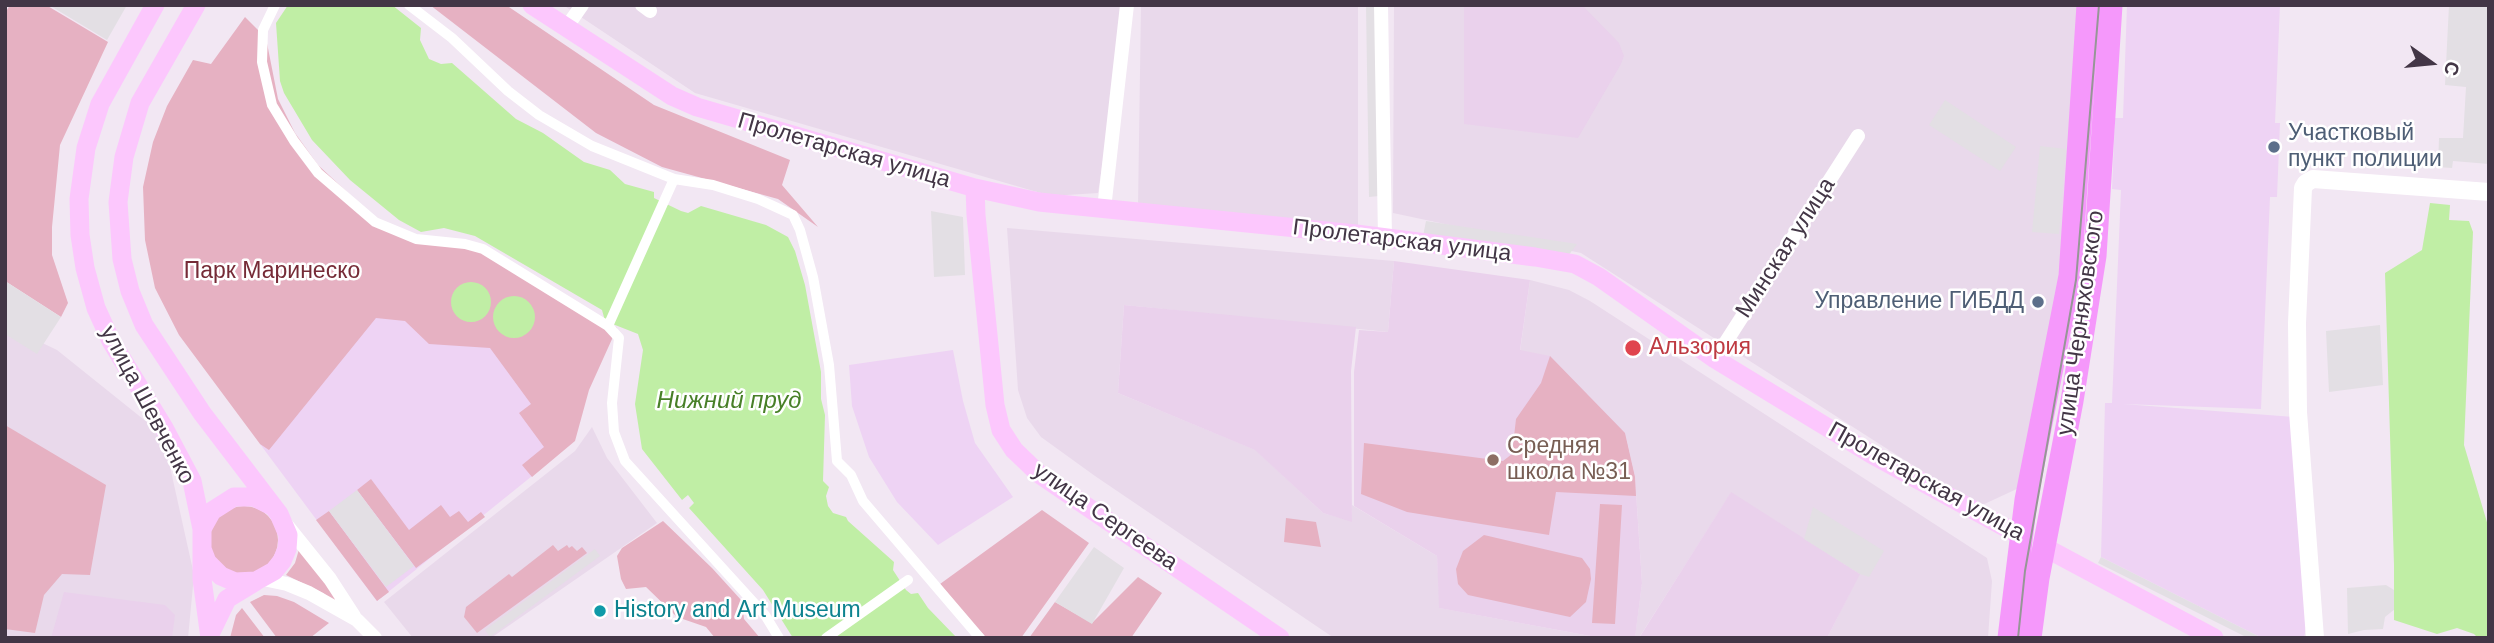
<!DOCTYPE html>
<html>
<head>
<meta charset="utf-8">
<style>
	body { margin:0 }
	#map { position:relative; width:2494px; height:643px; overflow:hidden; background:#f2e7f3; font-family:Helvetica,sans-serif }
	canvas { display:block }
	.frame { position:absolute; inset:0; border:7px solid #433646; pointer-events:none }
	.north { position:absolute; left:2396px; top:28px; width:70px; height:70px; -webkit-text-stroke:5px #fff; paint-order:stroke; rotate:105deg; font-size:19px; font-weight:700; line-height:28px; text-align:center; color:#433646 }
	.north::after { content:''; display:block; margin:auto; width:24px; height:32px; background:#433646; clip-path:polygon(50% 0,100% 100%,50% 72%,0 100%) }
</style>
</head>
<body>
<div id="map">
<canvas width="2494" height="643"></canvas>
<div class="frame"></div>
<div class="north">С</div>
</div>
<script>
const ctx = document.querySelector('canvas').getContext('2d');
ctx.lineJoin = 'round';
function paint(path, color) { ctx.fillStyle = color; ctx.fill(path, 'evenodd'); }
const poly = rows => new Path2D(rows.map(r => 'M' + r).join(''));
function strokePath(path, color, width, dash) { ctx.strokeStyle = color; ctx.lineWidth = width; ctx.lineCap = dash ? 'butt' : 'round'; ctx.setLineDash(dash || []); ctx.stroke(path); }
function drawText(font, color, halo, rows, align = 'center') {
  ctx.font = font + ' Helvetica,sans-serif'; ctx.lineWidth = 5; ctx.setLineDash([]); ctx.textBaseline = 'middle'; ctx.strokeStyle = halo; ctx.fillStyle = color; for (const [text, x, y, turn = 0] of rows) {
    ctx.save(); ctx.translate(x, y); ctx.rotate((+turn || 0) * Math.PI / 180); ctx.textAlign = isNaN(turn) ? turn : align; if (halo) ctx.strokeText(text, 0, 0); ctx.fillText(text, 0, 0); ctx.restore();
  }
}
paint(poly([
	[563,5,1127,5,1098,193,1051,196,695,93],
	[1141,5,1358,5,1358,233,1138,207],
	[1394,5,2080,5,2065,275,2021,487,1978,507,1581,253,1393,213],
	[1007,228,1394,261,1388,332,1124,305,1118,393,1256,450,1323,513,1352,521,1352,505,1437,556,1440,608,1601,638,1334,638,1095,476,1041,437,1027,418,1018,390],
	[1530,280,1569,290,1590,301,1987,558,1992,581,1988,638,1827,638,1859,574,1731,493,1640,636,1635,636,1642,583,1635,477,1625,433,1520,351],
	[5,325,57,350,163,435,194,575,188,638,5,638],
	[592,427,607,458,657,523,491,638,413,638,384,602,575,451]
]), '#e9d9eb');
paint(poly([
	[2127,5,2280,5,2275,123,2280,123,2277,197,2270,197,2261,409,2123,404,2294,417,2307,622,2304,638,2262,638,2101,557,2105,403,2112,403,2121,190,2112,189,2115,118,2123,118],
	[416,263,605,331,542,468,377,601,260,444],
	[953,350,963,401,975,443,1013,497,938,545,897,502,869,457,852,406,849,365]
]), '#eed3f4');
paint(poly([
	[1464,5,1582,5,1619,43,1624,56,1621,64,1578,138,1464,124],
	[1394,261,1530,280,1520,350,1550,356,1625,433,1635,477,1642,583,1635,638,1601,638,1439,608,1437,556,1354,506,1354,372,1359,330,1388,332],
	[1124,305,1356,327,1351,371,1352,522,1323,513,1255,450,1118,393],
	[1731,492,1860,574,1827,638,1639,638],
	[64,592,165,605,175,615,172,638,51,638]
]), '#ead1ec');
paint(poly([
	[10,5,46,5,108,42,60,145,52,227,52,255,68,303,61,317,5,281,5,13],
	[430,5,506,5,654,105,790,160,782,185,818,227,778,199,662,167,596,133],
	[245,17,266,38,278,99,295,133,318,165,374,217,416,235,481,244,617,328,589,390,575,441,532,477,522,465,544,447,519,413,531,404,490,348,429,344,405,321,376,318,269,450,260,444,179,335,155,288,145,240,143,187,153,142,167,106,193,60,211,64],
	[1550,356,1625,433,1635,477,1636,496,1556,492,1549,535,1407,512,1361,494,1364,443,1503,461,1512,454,1516,419,1541,383],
	[5,425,106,485,90,575,62,574,44,595,35,633,5,629],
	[371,479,409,530,441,505,450,517,459,511,468,522,481,512,485,517,416,568,357,490],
	[1600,504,1622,505,1615,624,1592,623],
	'210 540a34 34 0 1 1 68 0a34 34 0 1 1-68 0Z',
	[1042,510,1089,543,1021,638,987,638,973,624,940,584],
	[329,511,389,592,377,601,316,520],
	[1286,518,1316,522,1321,547,1284,542],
	[663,521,712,568,742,601,744,619,760,638,715,638,706,627,677,617,646,587,626,589,621,579,617,556,622,548],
	[1484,535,1582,558,1590,569,1591,579,1586,602,1570,617,1468,595,1458,584,1456,569,1463,551],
	[553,545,558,551,567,545,569,548,572,546,577,551,582,547,587,553,477,633,464,617,466,607,509,574,512,577],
	[300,546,347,610,323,593,286,575,295,563],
	[1138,577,1162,593,1131,638,1029,638,1055,602,1092,623],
	[264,595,277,596,294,602,329,623,310,638,277,638,250,602],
	[242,608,265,638,230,638,236,615]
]), '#e6b1c2');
paint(poly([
	[49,5,127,5,107,40],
	[1366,5,1376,5,1379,196,1369,197],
	[2449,5,2489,5,2489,164,2453,161,2452,168,2438,167,2439,138,2463,138,2466,87,2445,85],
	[1945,100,2016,147,2000,171,1929,125],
	[2040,146,2066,149,2059,234,2032,232],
	[931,211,963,217,965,275,934,277],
	[1426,221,1577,244,1568,256,1423,236],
	[5,281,61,317,37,354,5,334],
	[2380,325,2383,385,2329,392,2326,331],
	[357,490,414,566,386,587,329,511],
	[1813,507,1884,551,1869,577,1860,574,1804,539],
	[1094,547,1124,568,1092,624,1055,602],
	[595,549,600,556,490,637,485,630],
	[2101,557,2262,638,2248,638,2098,563],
	[2386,585,2394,590,2395,609,2385,617,2383,629,2364,630,2348,634,2347,588]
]), '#e3dfe4');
paint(poly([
	[288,5,392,5,421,28,420,40,429,59,441,64,452,63,516,119,543,133,584,162,610,170,625,184,654,192,654,198,681,211,688,213,701,206,766,225,788,237,795,251,805,285,821,372,821,399,825,415,823,481,829,487,826,496,828,506,833,513,846,517,848,521,894,562,893,570,906,590,911,594,918,593,928,608,957,638,793,638,763,590,689,508,694,503,688,495,682,500,642,449,635,404,643,350,638,334,605,321,602,310,475,236,444,228,421,232,399,220,350,180,312,140,284,93,280,81,276,23],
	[2430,203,2450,205,2449,220,2469,221,2473,232,2464,445,2489,529,2489,638,2478,638,2474,634,2457,628,2437,634,2394,620,2394,565,2385,273,2422,250],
	'451 302a20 20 0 1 1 40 0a20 20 0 1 1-40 0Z',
	'493 317a21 21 0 1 1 42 0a21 21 0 1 1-42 0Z'
]), '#c0eea5');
strokePath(poly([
	[275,5,263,30,262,62,272,105,294,141,318,173,375,222,416,239,465,244,483,249,608,326,619,338,612,403,614,432,625,461,765,615,779,638],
	[409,5,452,38,508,91,539,115,592,146,674,179,713,185,758,199,793,215,800,230,813,277,829,365,837,461,851,475,863,501,980,638],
	[608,326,674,179],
	[826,638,908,580]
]), '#fff', 10);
strokePath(poly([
	[642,5,650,11],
	[1381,5,1385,238],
	[566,28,582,5],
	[1104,209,1127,5],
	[1715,359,1858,136],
	[285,523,330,579,354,616],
	[263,579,287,584,309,593,357,620,375,638]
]), '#fff', 14);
strokePath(poly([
	[2315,638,2298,412,2297,323,2303,188,2306,183,2313,179,2489,192]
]), '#fff', 18);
strokePath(poly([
	[155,5,100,104,86,148,79,199,80,235,85,268,96,308,111,341,164,428,192,481,202,529,202,579,210,638],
	[196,5,140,103,124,157,118,202,122,259,130,291,144,325,202,413,279,514,288,535,287,549,282,561,274,571,256,581,235,582,221,576,207,562,202,549],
	[532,5,672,96,697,107,975,188,1039,202,1356,234,1535,257,1575,264,1599,277,1715,359,1871,454,2021,536],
	[975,188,976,215,995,405,1001,430,1014,450,1039,474,1280,638],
	[202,529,212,511,234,497,254,497,272,506],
	[2044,547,2214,638],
	[210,634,227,599,255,582]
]), '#fcc7fd', 19);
strokePath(poly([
	[2009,638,2026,500,2070,276,2088,5],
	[2030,638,2038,578,2072,401,2095,256,2111,5]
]), '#f598fb', 23);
strokePath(poly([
	[2018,638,2025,571,2076,280,2099,5]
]), '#969696', 2);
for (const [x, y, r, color] of [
	[2274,147,7,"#5c6f8a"],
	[2038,302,7,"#5c6f8a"],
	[1633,348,9,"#e0444e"],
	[1493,460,7,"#8d6e63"],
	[600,611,7,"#0f9aa8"]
]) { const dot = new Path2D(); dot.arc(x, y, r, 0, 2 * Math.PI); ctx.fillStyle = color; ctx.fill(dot); strokePath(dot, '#fff', 2.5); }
drawText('23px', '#4e5e75', '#fff', [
	["Участковый",2288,134],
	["пункт полиции",2288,160],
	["Управление ГИБДД",2024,302,"right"]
], 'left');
drawText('23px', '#433646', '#fff', [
	["Пролетарская улица",844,151,16],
	["Пролетарская улица",1402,241,7],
	["Минская улица",1786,248,-57],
	["улица Черняховского",2081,323,-82],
	["улица Шевченко",147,405,62],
	["Пролетарская улица",1926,482,29],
	["улица Сергеева",1105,517,35]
]);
drawText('23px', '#762b37', '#fff', [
	["Парк Маринеско",272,272]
]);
drawText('23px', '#be3a42', '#fff', [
	["Альзория",1649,348]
], 'left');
drawText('23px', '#785e54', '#fff', [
	["Средняя",1507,447],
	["школа №31",1507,473]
], 'left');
drawText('23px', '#0d838f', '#fff', [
	["History and Art Museum",614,611]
], 'left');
drawText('italic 24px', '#488028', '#fff', [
	["Нижний пруд",729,401]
]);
</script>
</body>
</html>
